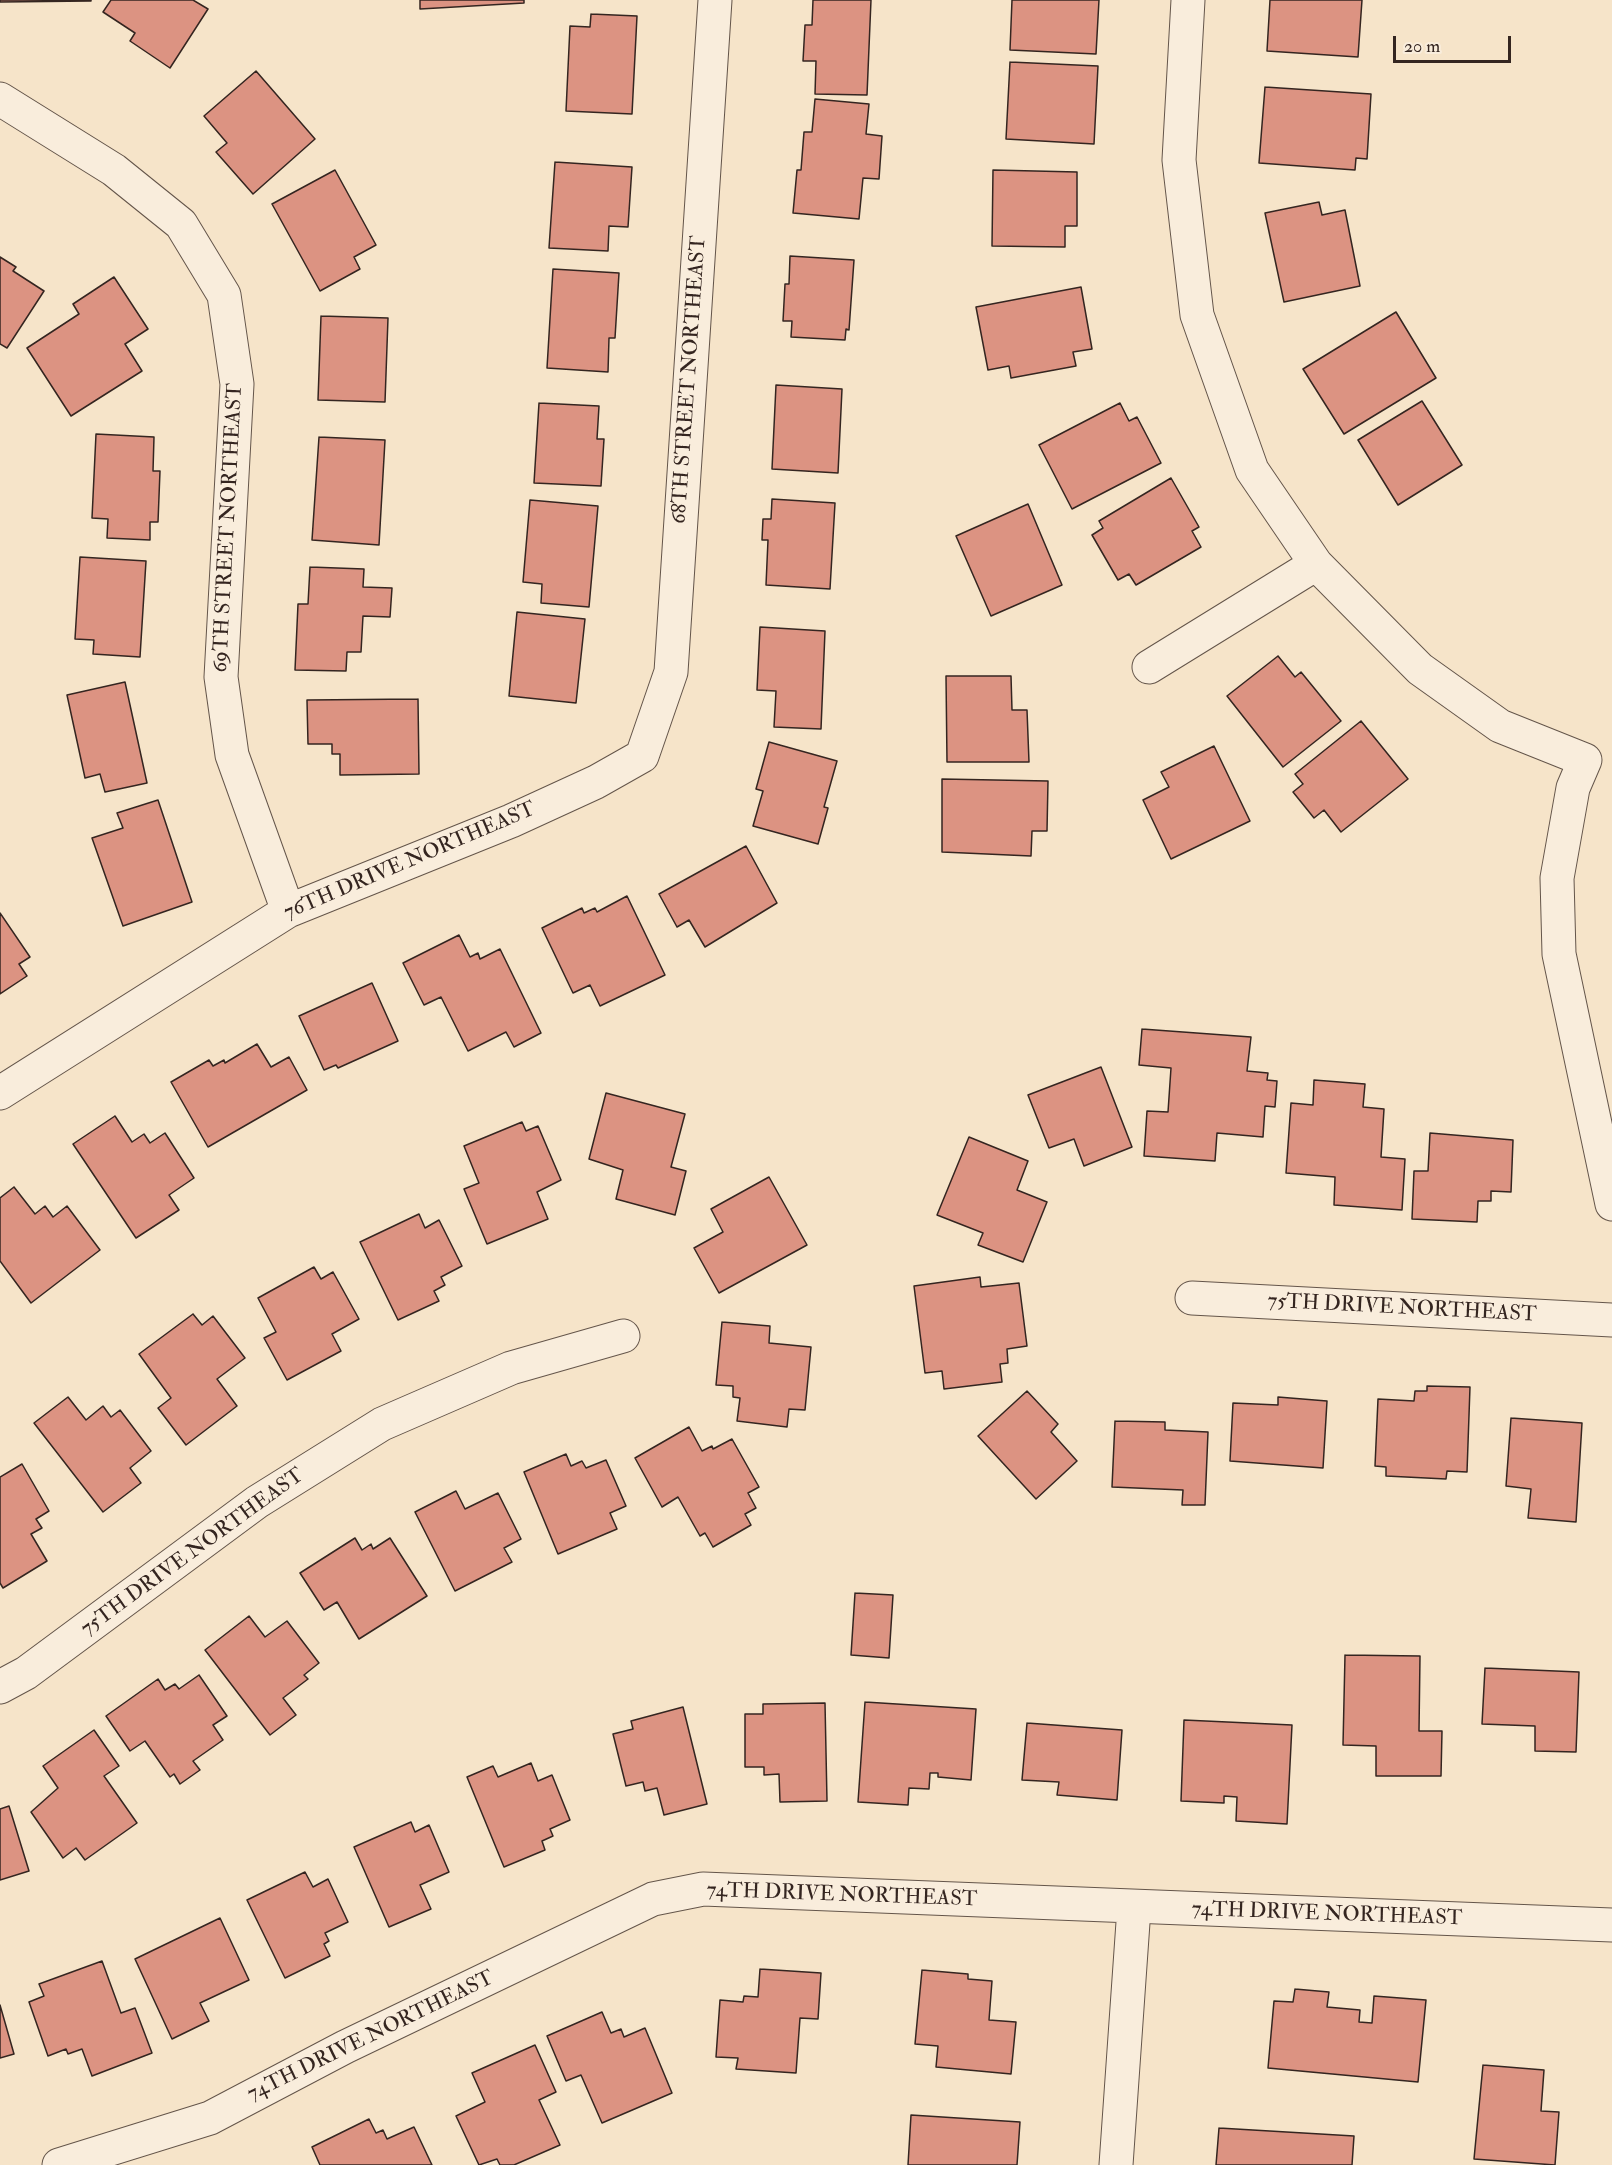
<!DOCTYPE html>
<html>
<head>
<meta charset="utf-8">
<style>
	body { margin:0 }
	#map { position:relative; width:1612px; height:2165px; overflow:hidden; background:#f6e4c9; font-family:"IM FELL Double Pica",serif }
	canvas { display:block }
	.scale { position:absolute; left:1393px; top:36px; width:118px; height:27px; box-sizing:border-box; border:3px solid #342520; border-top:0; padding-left:8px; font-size:18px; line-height:21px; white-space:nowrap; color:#342520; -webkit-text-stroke:4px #f9eddc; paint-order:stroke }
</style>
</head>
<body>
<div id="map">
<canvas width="1612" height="2165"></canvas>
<div class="scale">20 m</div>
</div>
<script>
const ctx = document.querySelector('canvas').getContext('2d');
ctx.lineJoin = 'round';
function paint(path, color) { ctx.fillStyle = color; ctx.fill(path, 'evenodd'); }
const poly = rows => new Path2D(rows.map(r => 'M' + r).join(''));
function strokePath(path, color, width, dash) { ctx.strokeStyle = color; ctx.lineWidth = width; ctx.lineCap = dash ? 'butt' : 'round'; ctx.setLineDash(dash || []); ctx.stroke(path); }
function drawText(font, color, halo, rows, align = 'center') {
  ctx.font = font + ' "IM FELL Double Pica",serif'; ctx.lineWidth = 6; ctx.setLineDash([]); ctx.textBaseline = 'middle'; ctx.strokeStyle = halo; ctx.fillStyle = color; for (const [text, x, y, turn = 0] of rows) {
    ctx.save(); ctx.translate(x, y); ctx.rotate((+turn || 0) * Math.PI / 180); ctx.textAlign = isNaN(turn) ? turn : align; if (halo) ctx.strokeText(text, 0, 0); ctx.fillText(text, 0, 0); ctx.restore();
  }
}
const building = poly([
	[0,0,91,0,91,1,0,2,0,0],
	[111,0,193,0,208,9,170,68,130,41,135,33,103,12,111,0],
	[420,0,524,0,524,3,420,9,420,0],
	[813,0,871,0,867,95,815,94,816,61,803,61,805,25,812,25,813,0],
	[1012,0,1099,0,1096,54,1010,50,1012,0],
	[1270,0,1362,0,1358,57,1267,51,1270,0],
	[591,14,637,16,632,114,566,111,570,26,590,27,591,14],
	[1010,62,1098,66,1094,144,1006,139,1010,62],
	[256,71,315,139,253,194,216,152,227,143,204,116,256,71],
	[1265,87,1371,94,1367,159,1356,158,1355,170,1259,163,1265,87],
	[815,99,869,104,866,134,882,136,879,179,863,178,859,219,793,213,797,170,801,170,804,132,812,132,815,99],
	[555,162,632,167,628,227,609,226,608,251,549,248,555,162],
	[335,170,376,245,354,257,360,269,320,291,272,204,335,170],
	[993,170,1077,172,1077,226,1065,226,1065,247,992,246,993,170],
	[1319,202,1322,215,1345,210,1360,286,1284,302,1265,213,1319,202],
	[790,256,854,260,849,330,846,329,845,340,791,337,792,321,783,321,785,284,789,284,790,256],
	[0,257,16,267,13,271,44,291,7,348,0,344,0,257],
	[553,269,619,273,615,338,609,338,608,372,547,368,553,269],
	[114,277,148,329,125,344,142,371,71,416,27,348,79,314,73,304,114,277],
	[1081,287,1092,349,1073,352,1076,366,1011,378,1009,366,988,370,976,307,1081,287],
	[1396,312,1436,378,1344,434,1303,369,1396,312],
	[321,316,388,318,385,402,318,400,321,316],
	[776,385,842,389,838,473,772,469,776,385],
	[1422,401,1462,465,1398,505,1358,440,1422,401],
	[539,403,599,406,597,439,604,439,601,486,534,483,539,403],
	[1120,403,1129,421,1137,417,1161,463,1072,509,1039,445,1120,403],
	[96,434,154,437,153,471,160,471,158,522,150,522,150,540,107,538,108,519,92,518,96,434],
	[319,437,385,440,379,545,312,540,319,437],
	[1171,478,1199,527,1192,531,1201,547,1136,585,1129,574,1118,580,1092,535,1103,528,1099,521,1171,478],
	[772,499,835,503,830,589,766,585,768,540,762,540,763,519,771,519,772,499],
	[530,500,598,506,589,607,541,603,542,584,523,582,530,500],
	[1028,504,1062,585,991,616,956,536,1028,504],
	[80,557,146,561,140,657,93,654,94,640,75,639,80,557],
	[310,567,364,569,363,587,392,588,390,617,363,616,361,652,347,652,346,671,295,670,298,604,308,604,310,567],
	[517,612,585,619,576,703,509,696,517,612],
	[760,627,825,631,821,729,774,727,776,691,757,690,760,627],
	[1278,656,1295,677,1301,672,1341,721,1283,767,1227,696,1278,656],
	[946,676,1011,676,1012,710,1027,710,1029,762,947,762,946,676],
	[125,682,147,783,105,792,100,774,85,778,67,695,125,682],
	[418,699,419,774,340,775,340,754,332,754,332,744,308,744,307,700,418,699],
	[1361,721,1408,779,1341,832,1324,810,1314,818,1293,792,1303,784,1295,774,1361,721],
	[769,742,837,761,824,807,828,808,818,844,753,826,763,791,756,789,769,742],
	[1214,746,1250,821,1171,859,1143,800,1169,787,1161,772,1214,746],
	[942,779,1048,781,1047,831,1032,831,1031,856,942,852,942,779],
	[158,800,192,902,123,926,92,838,123,828,117,813,158,800],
	[746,846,777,903,705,947,689,920,677,927,659,894,746,846],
	[627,896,665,975,600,1006,590,985,573,993,542,928,582,908,584,913,595,908,597,912,627,896],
	[0,913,30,957,19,964,27,976,0,994,0,913],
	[459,935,470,957,478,953,480,959,500,949,541,1033,514,1047,506,1032,468,1051,441,997,424,1005,403,963,459,935],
	[372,983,398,1041,338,1068,336,1065,324,1070,299,1016,372,983],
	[1142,1029,1251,1037,1247,1071,1268,1073,1267,1080,1277,1081,1275,1107,1265,1106,1263,1137,1217,1133,1215,1161,1144,1156,1147,1111,1168,1112,1171,1068,1139,1065,1142,1029],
	[257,1044,271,1067,289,1057,307,1090,208,1147,171,1082,209,1060,213,1066,224,1060,225,1063,257,1044],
	[1101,1067,1132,1147,1084,1166,1074,1139,1049,1148,1028,1095,1101,1067],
	[1314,1080,1365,1084,1363,1107,1384,1109,1381,1157,1405,1159,1402,1210,1334,1205,1335,1177,1286,1173,1291,1103,1313,1105,1314,1080],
	[606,1093,685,1114,671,1167,686,1171,675,1215,616,1199,623,1170,589,1159,606,1093],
	[115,1116,132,1142,144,1134,150,1143,165,1133,194,1178,169,1195,179,1210,136,1238,73,1144,115,1116],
	[522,1122,526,1131,538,1126,561,1180,537,1192,548,1219,487,1244,464,1189,479,1183,464,1146,522,1122],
	[1430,1133,1513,1140,1511,1192,1491,1191,1491,1201,1478,1201,1477,1222,1412,1219,1414,1171,1428,1171,1430,1133],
	[969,1137,1028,1161,1017,1190,1047,1202,1023,1262,978,1245,983,1233,937,1215,969,1137],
	[769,1177,807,1245,719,1293,694,1248,723,1232,711,1209,769,1177],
	[14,1187,35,1214,45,1206,53,1217,67,1206,100,1250,31,1303,0,1261,0,1198,14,1187],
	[419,1214,425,1228,439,1220,462,1266,441,1277,445,1285,434,1291,439,1301,398,1320,360,1242,419,1214],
	[314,1267,321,1279,333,1272,359,1319,332,1334,341,1351,287,1380,264,1338,276,1332,258,1298,314,1267],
	[980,1277,981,1287,1019,1283,1027,1346,1007,1349,1008,1363,1000,1364,1002,1382,944,1389,942,1371,925,1373,914,1286,980,1277],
	[193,1314,202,1325,213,1316,245,1358,217,1379,237,1406,186,1445,158,1408,171,1398,139,1354,193,1314],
	[722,1322,770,1326,769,1343,811,1347,805,1410,789,1409,787,1427,737,1421,740,1398,733,1397,733,1386,716,1385,722,1322],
	[1427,1386,1470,1387,1467,1472,1447,1471,1446,1479,1386,1476,1386,1467,1375,1466,1378,1399,1414,1401,1415,1391,1427,1391,1427,1386],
	[1027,1391,1058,1424,1051,1432,1077,1461,1036,1499,978,1436,1027,1391],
	[68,1397,86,1420,103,1406,111,1417,120,1410,151,1451,130,1468,141,1483,103,1512,34,1423,68,1397],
	[1278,1397,1327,1401,1323,1468,1230,1461,1233,1403,1278,1405,1278,1397],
	[1511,1418,1582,1423,1576,1522,1528,1518,1531,1489,1506,1486,1511,1418],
	[1115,1421,1165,1422,1165,1430,1208,1432,1205,1505,1182,1505,1183,1490,1112,1487,1115,1421],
	[689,1427,702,1451,712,1446,713,1449,732,1439,759,1487,748,1493,756,1508,745,1514,751,1525,713,1547,705,1533,700,1536,678,1497,662,1507,635,1458,689,1427],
	[566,1454,571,1466,582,1461,586,1468,606,1460,626,1506,610,1513,617,1529,558,1554,524,1472,566,1454],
	[22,1464,49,1511,36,1519,42,1528,31,1534,47,1561,3,1588,0,1583,0,1477,22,1464],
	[456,1491,465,1509,498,1493,521,1539,504,1548,512,1562,455,1591,415,1512,456,1491],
	[355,1538,362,1550,371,1544,373,1549,390,1538,427,1596,359,1639,337,1602,324,1610,300,1573,355,1538],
	[855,1593,893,1595,889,1658,851,1655,855,1593],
	[249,1616,265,1637,287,1621,319,1663,304,1675,308,1679,283,1698,296,1715,270,1735,205,1650,249,1616],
	[1345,1655,1420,1656,1419,1731,1442,1731,1441,1776,1376,1776,1376,1746,1343,1745,1345,1655],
	[1485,1668,1579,1672,1576,1752,1535,1751,1535,1726,1482,1724,1485,1668],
	[199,1675,227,1716,213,1725,223,1740,193,1761,200,1770,180,1784,174,1774,170,1777,145,1741,130,1751,106,1716,158,1679,165,1690,175,1684,179,1689,199,1675],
	[865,1702,976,1709,971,1780,938,1777,938,1773,930,1773,929,1789,909,1788,908,1805,858,1802,865,1702],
	[825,1703,827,1801,780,1802,779,1774,764,1775,764,1767,745,1767,745,1714,763,1714,763,1704,825,1703],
	[683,1707,707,1804,664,1815,657,1788,645,1791,643,1782,626,1786,613,1734,633,1729,631,1721,683,1707],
	[1184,1720,1292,1725,1287,1824,1236,1821,1237,1797,1224,1796,1224,1803,1181,1801,1184,1720],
	[1027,1723,1122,1730,1117,1800,1057,1795,1059,1782,1022,1780,1027,1723],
	[94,1730,119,1766,104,1776,137,1823,85,1860,76,1848,63,1858,31,1812,58,1788,43,1766,94,1730],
	[531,1763,538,1781,552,1775,570,1820,550,1829,553,1836,542,1841,545,1850,504,1867,467,1777,493,1766,498,1777,531,1763],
	[9,1806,29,1871,0,1880,0,1809,9,1806],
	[411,1822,415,1832,429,1825,449,1872,420,1885,431,1909,389,1927,354,1847,411,1822],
	[305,1872,313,1887,328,1879,348,1922,325,1933,329,1941,324,1944,330,1956,285,1978,247,1900,305,1872],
	[220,1918,249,1980,200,2003,209,2021,172,2039,135,1959,220,1918],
	[102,1961,121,2013,135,2008,152,2053,92,2076,82,2049,68,2054,66,2049,48,2056,29,2002,44,1996,39,1984,102,1961],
	[760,1969,821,1973,818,2019,800,2018,796,2073,736,2069,738,2058,716,2057,720,2000,743,2002,744,1996,758,1997,760,1969],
	[922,1970,968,1974,968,1979,992,1981,989,2020,1016,2022,1011,2074,936,2067,938,2046,915,2044,922,1970],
	[1295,1989,1329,1992,1327,2007,1360,2010,1359,2022,1372,2023,1374,1996,1426,2000,1418,2082,1268,2068,1274,2001,1293,2002,1295,1989],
	[0,2005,14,2054,0,2058,0,2005],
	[602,2012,611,2033,621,2029,624,2037,645,2028,672,2093,602,2123,581,2075,566,2081,547,2036,602,2012],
	[535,2045,556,2092,539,2100,560,2145,514,2165,500,2165,497,2159,479,2165,456,2116,485,2102,472,2073,535,2045],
	[1483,2065,1544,2070,1541,2111,1559,2112,1555,2165,1474,2159,1483,2065],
	[911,2115,1020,2122,1017,2165,908,2165,911,2115],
	[369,2119,376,2133,383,2130,387,2139,414,2127,432,2165,320,2165,312,2147,369,2119],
	[1219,2128,1354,2136,1352,2165,1216,2165,1219,2128]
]);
paint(building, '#dc9382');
strokePath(building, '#342520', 1.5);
const minor = poly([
	[1188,0,1179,160,1197,315,1252,470,1316,564,1420,669,1500,726,1585,760,1573,788,1557,878,1559,954,1612,1204],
	[0,99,114,170,181,224,224,295,237,384,221,677,232,755,288,911],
	[1149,667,1316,564],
	[0,1093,288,911,511,821,596,782,642,756,671,672,715,0],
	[1192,1298,1612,1320],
	[0,1687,26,1673,257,1502,382,1424,511,1368,623,1336],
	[59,2165,210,2118,345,2047,653,1899,703,1889,1612,1925],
	[1116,2165,1134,1908]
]);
strokePath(minor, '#64554a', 35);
strokePath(minor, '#f9eddc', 33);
drawText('21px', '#342520', '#f9eddc', [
	["68TH STREET NORTHEAST",690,380,-86],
	["69TH STREET NORTHEAST",229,528,-87],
	["76TH DRIVE NORTHEAST",410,862,-23],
	["75TH DRIVE NORTHEAST",1402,1309,3],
	["75TH DRIVE NORTHEAST",193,1553,-36],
	["74TH DRIVE NORTHEAST",842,1896,2],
	["74TH DRIVE NORTHEAST",1327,1915,2],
	["74TH DRIVE NORTHEAST",371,2037,-26]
]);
</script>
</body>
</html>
